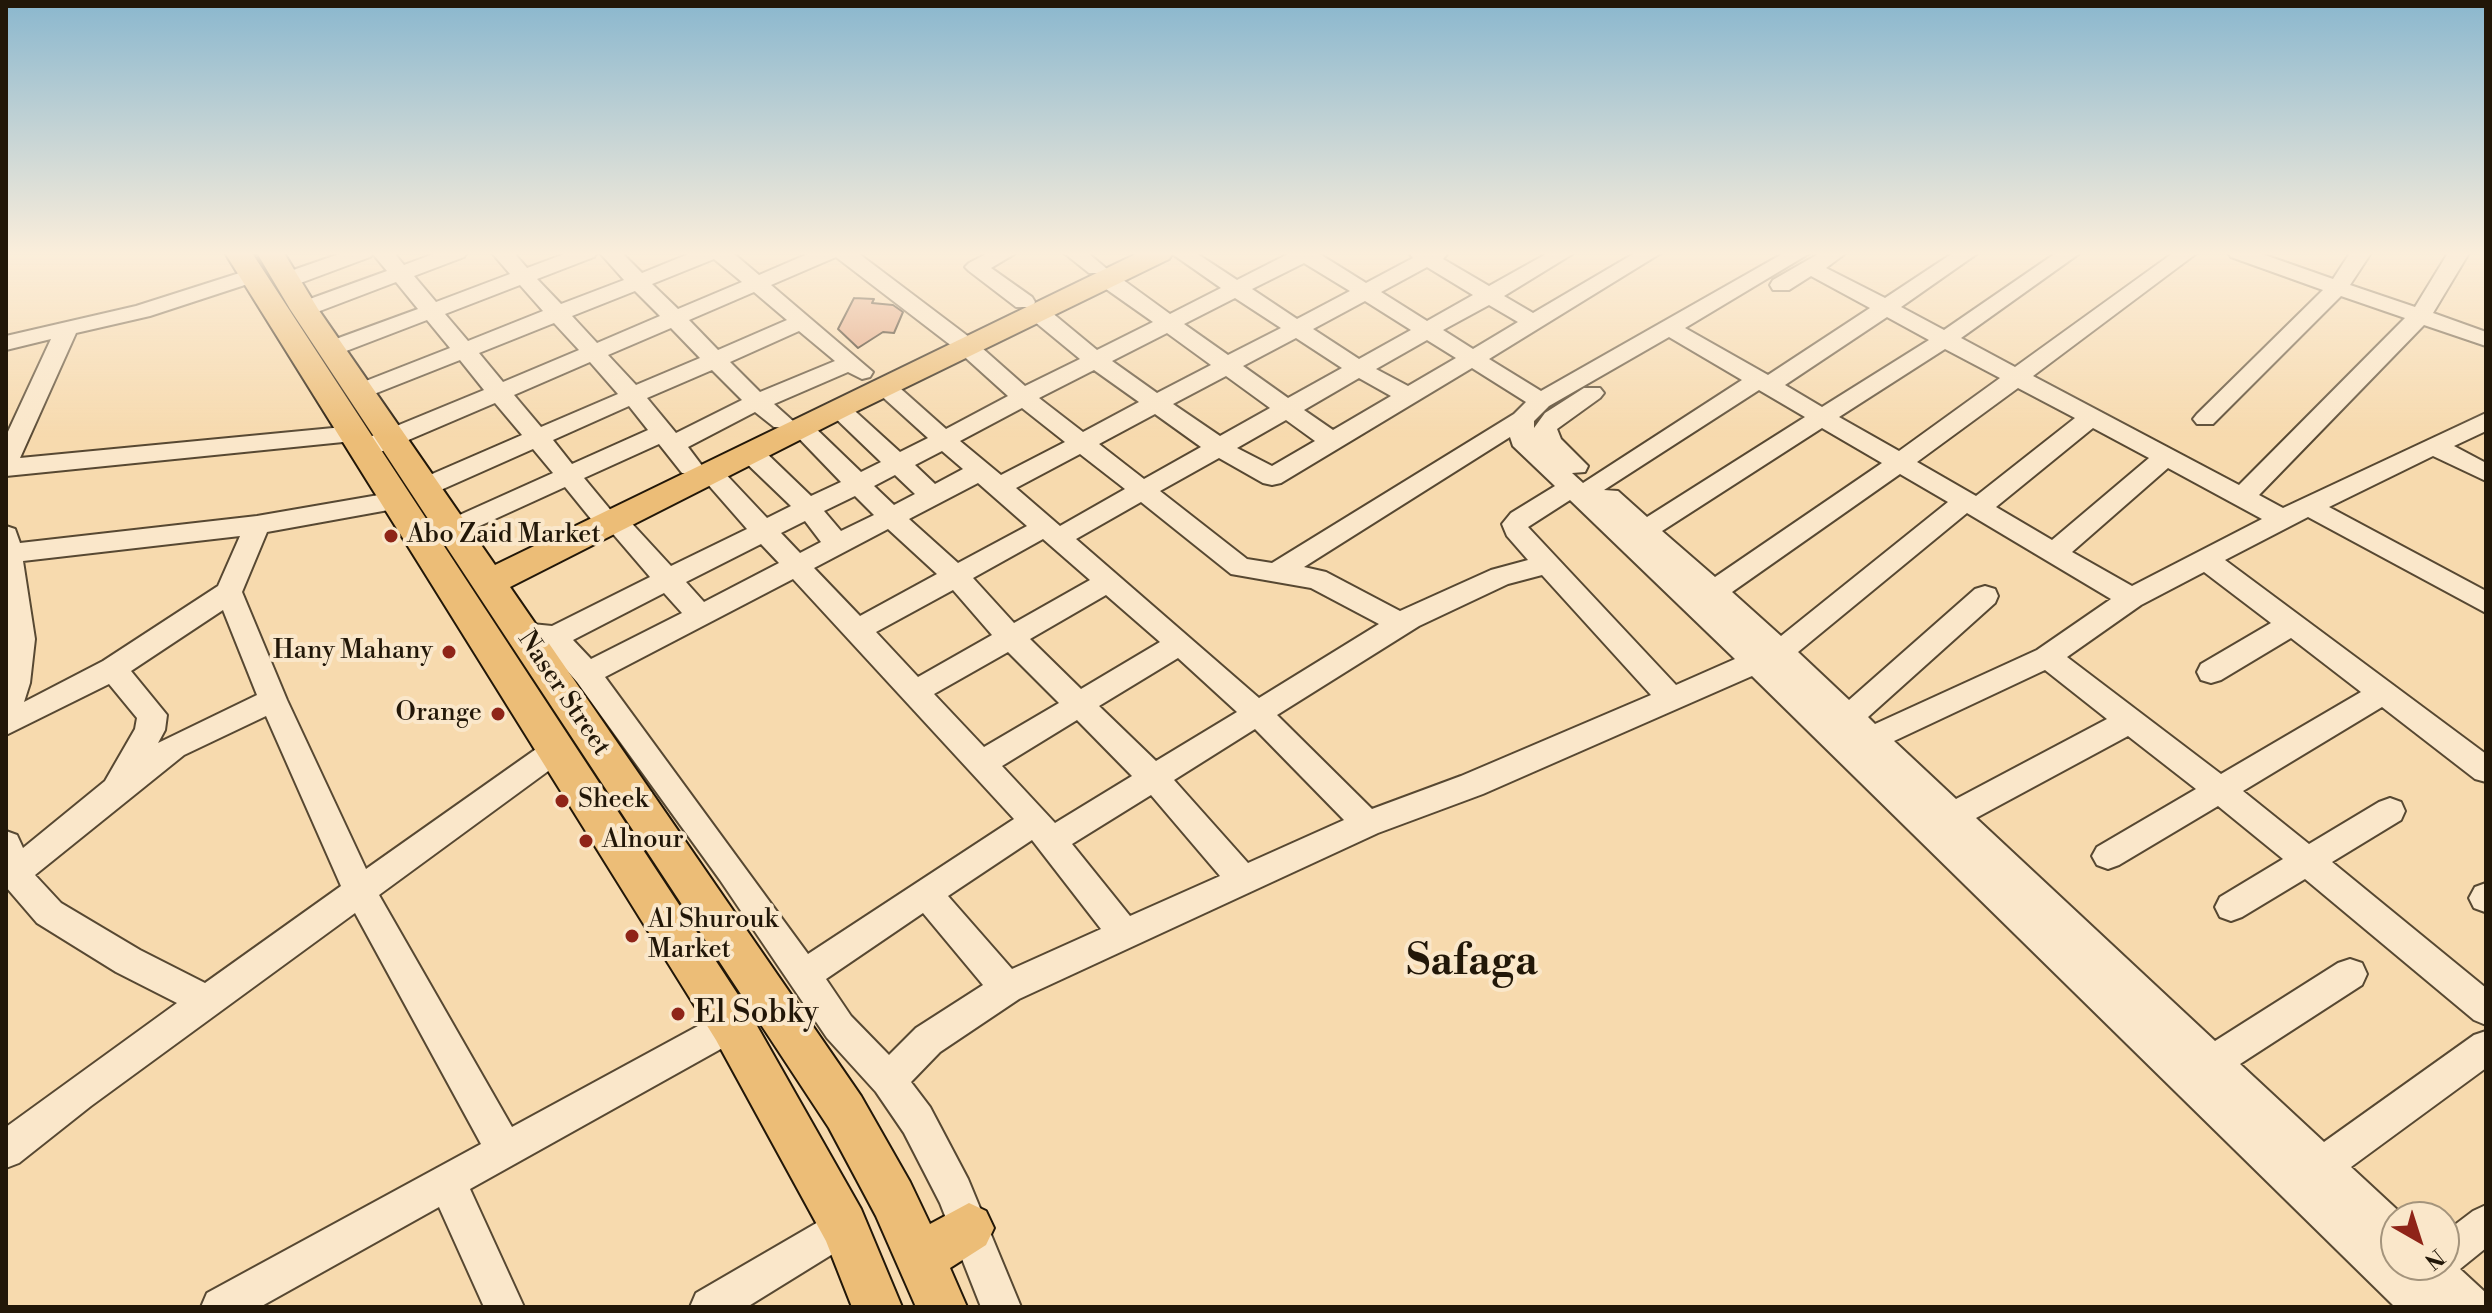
<!DOCTYPE html>
<html>
<head>
<meta charset="utf-8">
<style>
	body { margin:0 }
	#map { position:relative; width:2492px; height:1313px; overflow:hidden; background:#f7daae; font-family:"Libre Bodoni",serif }
	canvas { display:block }
	.frame { position:absolute; inset:0; border:8px solid #221708; pointer-events:none }
	.north { position:absolute; left:2380px; top:1201px; width:80px; height:80px; box-sizing:border-box; background:#fae7ca; border:2px solid #a4947c; border-radius:50%; rotate:141deg; font-size:22px; font-weight:700; line-height:32px; text-align:center; color:#221708 }
	.north::after { content:''; display:block; margin:auto; width:28px; height:36px; background:#8f2418; clip-path:polygon(50% 0,100% 100%,50% 72%,0 100%) }
</style>
</head>
<body>
<div id="map">
<canvas width="2492" height="1313"></canvas>
<div class="frame"></div>
<div class="north">N</div>
</div>
<script>
const ctx = document.querySelector('canvas').getContext('2d');
ctx.lineJoin = 'round';
function paint(path, color) { ctx.fillStyle = color; ctx.fill(path, 'evenodd'); }
const poly = rows => new Path2D(rows.map(r => 'M' + r).join(''));
function strokePath(path, color, width, dash) { ctx.strokeStyle = color; ctx.lineWidth = width; ctx.lineCap = dash ? 'butt' : 'round'; ctx.setLineDash(dash || []); ctx.stroke(path); }
function drawText(font, color, halo, rows, align = 'center') {
  ctx.font = font + ' "Libre Bodoni",serif'; ctx.lineWidth = 8; ctx.setLineDash([]); ctx.textBaseline = 'middle'; ctx.strokeStyle = halo; ctx.fillStyle = color; for (const [text, x, y, turn = 0] of rows) {
    ctx.save(); ctx.translate(x, y); ctx.rotate((+turn || 0) * Math.PI / 180); ctx.textAlign = isNaN(turn) ? turn : align; if (halo) ctx.strokeText(text, 0, 0); ctx.fillText(text, 0, 0); ctx.restore();
  }
}
const building = poly([
	[854,298,874,299,872,303,893,305,903,312,894,333,883,332,858,348,838,329,854,298]
]);
paint(building, '#e0a07e');
strokePath(building, '#221708', 2);
const minor = poly([
	[342,253,394,253,404,265,436,253,467,253,464,257,414,276,436,302,510,274,492,253,514,253,527,268,567,253,597,253,594,257,537,279,561,304,624,280,600,253,622,253,642,273,691,253,733,253,759,275,810,253,858,253,973,340,1025,386,1080,359,1029,317,1026,312,1029,307,1045,307,1097,350,1153,322,1099,284,1096,279,1099,274,1115,274,1170,314,1221,288,1171,253,1196,253,1237,280,1290,253,1318,253,1366,283,1413,258,1409,253,1448,253,1443,259,1489,286,1548,253,1574,253,1504,296,1533,313,1635,253,1661,253,1489,359,1541,391,1784,253,1810,253,1685,328,1768,375,1870,308,1811,276,1789,290,1773,290,1770,285,1773,280,1820,253,1846,253,1826,268,1885,298,1953,253,1978,253,1901,307,1944,330,2056,253,2080,253,1961,338,2015,367,2173,253,2197,253,2033,376,2239,485,2405,318,2341,296,2213,424,2197,424,2193,419,2197,414,2323,290,2231,257,2228,253,2259,253,2333,279,2350,253,2371,253,2350,285,2415,307,2448,253,2469,253,2433,313,2486,332,2486,346,2424,325,2259,495,2283,508,2486,413,2486,431,2454,446,2486,463,2486,481,2433,456,2329,507,2486,591,2486,613,2308,517,2225,560,2486,754,2486,782,2475,779,2382,707,2243,791,2309,844,2379,802,2390,798,2401,802,2405,811,2401,820,2332,862,2486,988,2486,1025,2474,1020,2305,879,2242,917,2231,921,2220,917,2215,907,2220,897,2283,859,2218,806,2119,865,2108,869,2097,865,2092,856,2097,847,2196,789,2128,736,1976,818,2215,1041,2338,963,2350,959,2362,963,2367,974,2362,985,2240,1064,2324,1142,2474,1035,2486,1031,2486,1068,2351,1167,2405,1217,2396,1217,2396,1265,2444,1265,2444,1233,2473,1211,2486,1205,2486,1248,2460,1269,2486,1293,2486,1307,2395,1307,1752,676,1483,794,1378,833,1019,999,940,1052,911,1082,930,1107,968,1179,1021,1307,981,1307,940,1203,904,1133,876,1092,827,1038,720,880,577,682,544,644,512,640,508,633,512,626,522,623,552,626,650,577,602,521,591,519,565,487,462,534,453,537,444,534,440,528,444,522,553,473,533,449,434,493,425,495,416,493,413,487,416,481,522,435,495,403,378,453,360,453,357,447,360,441,484,390,460,360,369,396,353,396,349,391,353,386,450,348,427,320,341,353,325,353,322,348,325,343,418,309,396,282,312,314,296,314,293,309,296,304,387,271,373,254,370,257,295,285,279,285,276,280,279,275,342,253],
	[836,257,957,350,1008,396,946,429,892,381,876,381,872,386,876,391,928,438,900,452,846,403,830,403,826,408,830,413,881,462,861,472,809,422,793,421,774,404,848,372,862,379,870,377,873,372,771,285,836,257],
	[714,259,742,282,678,309,652,284,714,259],
	[1304,263,1350,291,1297,319,1252,289,1304,263],
	[1427,267,1473,295,1427,321,1381,292,1427,267],
	[520,285,543,311,468,341,445,314,520,285],
	[635,291,660,316,597,343,572,316,635,291],
	[754,292,787,320,718,350,689,320,754,292],
	[1235,298,1281,328,1228,355,1184,324,1235,298],
	[1365,301,1411,330,1359,359,1313,329,1365,301],
	[1489,305,1518,322,1473,349,1443,330,1489,305],
	[1887,317,1929,340,1822,407,1785,385,1887,317],
	[554,323,579,350,503,382,479,353,554,323],
	[671,328,700,358,636,385,608,355,671,328],
	[799,331,835,361,760,392,730,362,799,331],
	[1167,333,1211,365,1157,393,1112,361,1167,333],
	[1669,337,1742,380,1583,483,1572,473,1585,472,1588,466,1561,439,1557,429,1600,398,1604,393,1600,388,1584,388,1545,413,1534,428,1534,421,1549,406,1669,337],
	[1296,338,1342,368,1288,398,1243,366,1296,338],
	[1427,340,1456,358,1408,386,1376,369,1427,340],
	[1945,349,2000,378,1899,451,1839,417,1945,349],
	[590,362,618,394,541,427,514,395,590,362],
	[1472,368,1526,402,1514,414,1272,563,1247,559,1160,491,1219,458,1263,483,1272,485,1281,483,1472,368],
	[712,370,742,400,676,433,647,398,712,370],
	[1094,370,1139,402,1083,432,1039,398,1094,370],
	[1226,376,1270,408,1220,436,1173,404,1226,376],
	[1359,378,1391,396,1333,430,1304,410,1359,378],
	[2018,388,2075,418,1976,496,1917,462,2018,388],
	[1759,390,1805,417,1647,517,1618,491,1604,490,1759,390],
	[629,406,648,430,572,464,553,440,629,406],
	[1022,408,1065,442,1001,475,960,441,1022,408],
	[755,412,774,427,789,428,841,482,811,496,760,447,742,447,739,453,742,459,791,506,767,518,719,467,703,467,688,447,755,412],
	[1155,414,1201,447,1144,479,1099,444,1155,414],
	[1286,420,1315,441,1272,466,1237,448,1286,420],
	[1822,428,1882,463,1715,577,1662,531,1822,428],
	[2093,428,2149,458,2052,540,1996,507,2093,428],
	[1510,437,1513,446,1555,486,1511,513,1502,524,1507,536,1528,560,1491,570,1400,611,1326,572,1304,567,1510,437],
	[659,444,682,473,698,473,747,529,671,566,624,515,613,513,584,478,659,444],
	[942,451,963,469,935,484,915,465,942,451],
	[1080,454,1125,489,1060,526,1016,488,1080,454],
	[2168,468,2262,519,2132,586,2072,552,2168,468],
	[1900,474,1948,502,1781,636,1732,592,1900,474],
	[895,475,915,494,894,505,874,486,895,475],
	[978,483,1027,526,958,563,909,519,978,483],
	[855,496,874,515,841,531,824,511,855,496],
	[1570,500,1735,659,1676,685,1528,527,1570,500],
	[1141,502,1231,574,1311,588,1379,624,1259,698,1076,539,1141,502],
	[1967,513,2111,599,2037,650,1875,724,1868,717,1995,603,1998,596,1995,589,1985,586,1975,589,1849,700,1798,652,1967,513],
	[805,521,821,542,800,553,781,533,805,521],
	[888,529,937,574,860,616,814,568,888,529],
	[1043,539,1090,580,1014,623,973,578,1043,539],
	[761,544,779,563,704,602,686,582,761,544],
	[2204,572,2271,623,2201,664,2197,672,2201,680,2211,683,2221,680,2291,638,2361,692,2221,774,2067,657,2141,605,2204,572],
	[1542,575,1651,695,1461,776,1372,809,1277,715,1419,626,1508,584,1542,575],
	[793,579,1014,819,808,954,605,677,793,579],
	[953,590,992,635,918,677,876,632,953,590],
	[664,593,682,613,591,659,573,640,664,593],
	[1106,595,1160,642,1081,689,1030,639,1106,595],
	[1008,652,1059,703,984,747,934,694,1008,652],
	[1178,658,1237,712,1156,761,1099,706,1178,658],
	[2045,670,2107,719,1956,799,1894,741,2045,670],
	[1077,720,1132,776,1055,823,1002,766,1077,720],
	[1255,729,1344,820,1248,863,1174,780,1255,729],
	[1151,795,1220,876,1130,916,1072,844,1151,795],
	[1032,840,1101,929,1012,969,948,896,1032,840],
	[923,913,983,985,916,1028,889,1055,851,1016,826,979,923,913],
	[988,253,1016,253,991,268,1032,297,1035,302,1032,307,1016,307,969,271,965,267,969,263,988,253],
	[1064,253,1088,253,1107,269,1103,273,1089,273,1064,253],
	[252,269,260,270,263,275,260,280,150,316,76,333,20,458,354,426,363,428,366,434,363,440,6,476,6,436,51,339,6,350,6,336,136,306,252,269],
	[396,492,405,495,409,501,405,507,267,532,242,592,287,700,366,869,546,742,556,738,566,742,571,750,566,758,379,895,512,1127,720,1014,732,1009,744,1014,749,1025,744,1036,470,1189,524,1307,484,1307,439,1207,260,1307,201,1307,207,1293,481,1144,355,913,91,1106,19,1163,6,1168,6,1127,177,1003,116,972,37,923,6,887,6,831,17,835,23,848,105,781,135,729,137,718,109,684,6,735,6,526,15,529,20,543,257,516,396,492],
	[240,536,218,586,103,661,24,702,30,683,35,639,23,561,240,536],
	[223,610,257,695,158,743,165,730,167,715,131,671,223,610],
	[266,716,341,886,205,983,140,950,61,903,35,875,184,755,266,716],
	[2486,883,2486,912,2485,912,2474,908,2469,898,2475,887,2486,883],
	[844,1207,857,1213,863,1226,857,1239,747,1307,690,1307,696,1293,844,1207]
]);
const major = poly([
	[225,253,252,253,748,1010,861,1209,902,1307,852,1307,826,1241,716,1040,225,253],
	[257,253,284,253,318,309,495,565,1138,253,1173,253,1169,259,849,415,510,587,861,1096,910,1182,930,1224,969,1203,986,1211,994,1228,986,1245,950,1268,967,1307,916,1307,876,1216,829,1128,290,309,257,253]
]);
strokePath(minor, '#574832', 4);
strokePath(major, '#221708', 4);
paint(minor, '#fae7ca');
paint(major, '#ecbd77');
const sky = ctx.createLinearGradient(0, 0, 0, 437);
sky.addColorStop(0, '#8ab7ce');
sky.addColorStop(0.58, '#fbeedb');
sky.addColorStop(1, '#fbeedb00');
ctx.fillStyle = sky;
ctx.fillRect(0, 0, 2492, 437);
for (const [x, y, r, color] of [
	[391,536,8,"#8f2418"],
	[449,652,8,"#8f2418"],
	[498,714,8,"#8f2418"],
	[562,801,8,"#8f2418"],
	[586,841,8,"#8f2418"],
	[632,936,8,"#8f2418"],
	[678,1014,8,"#8f2418"]
]) { const dot = new Path2D(); dot.arc(x, y, r, 0, 2 * Math.PI); ctx.fillStyle = color; ctx.fill(dot); strokePath(dot, '#fae7ca', 3); }
drawText('26px', '#221708', '#fae7ca', [
	["Abo Zaid Market",407,536],
	["Hany Mahany",433,652,"right"],
	["Orange",482,714,"right"],
	["Sheek",578,801],
	["Alnour",602,841],
	["Al Shurouk",648,921],
	["Market",648,951]
], 'left');
drawText('26px', '#221708', '#fae7ca', [
	["Naser Street",563,694,56]
]);
drawText('32px', '#221708', '#fae7ca', [
	["El Sobky",694,1014]
], 'left');
drawText('bold 42px', '#221708', '#fae7ca', [
	["Safaga",1472,964]
]);
</script>
</body>
</html>
